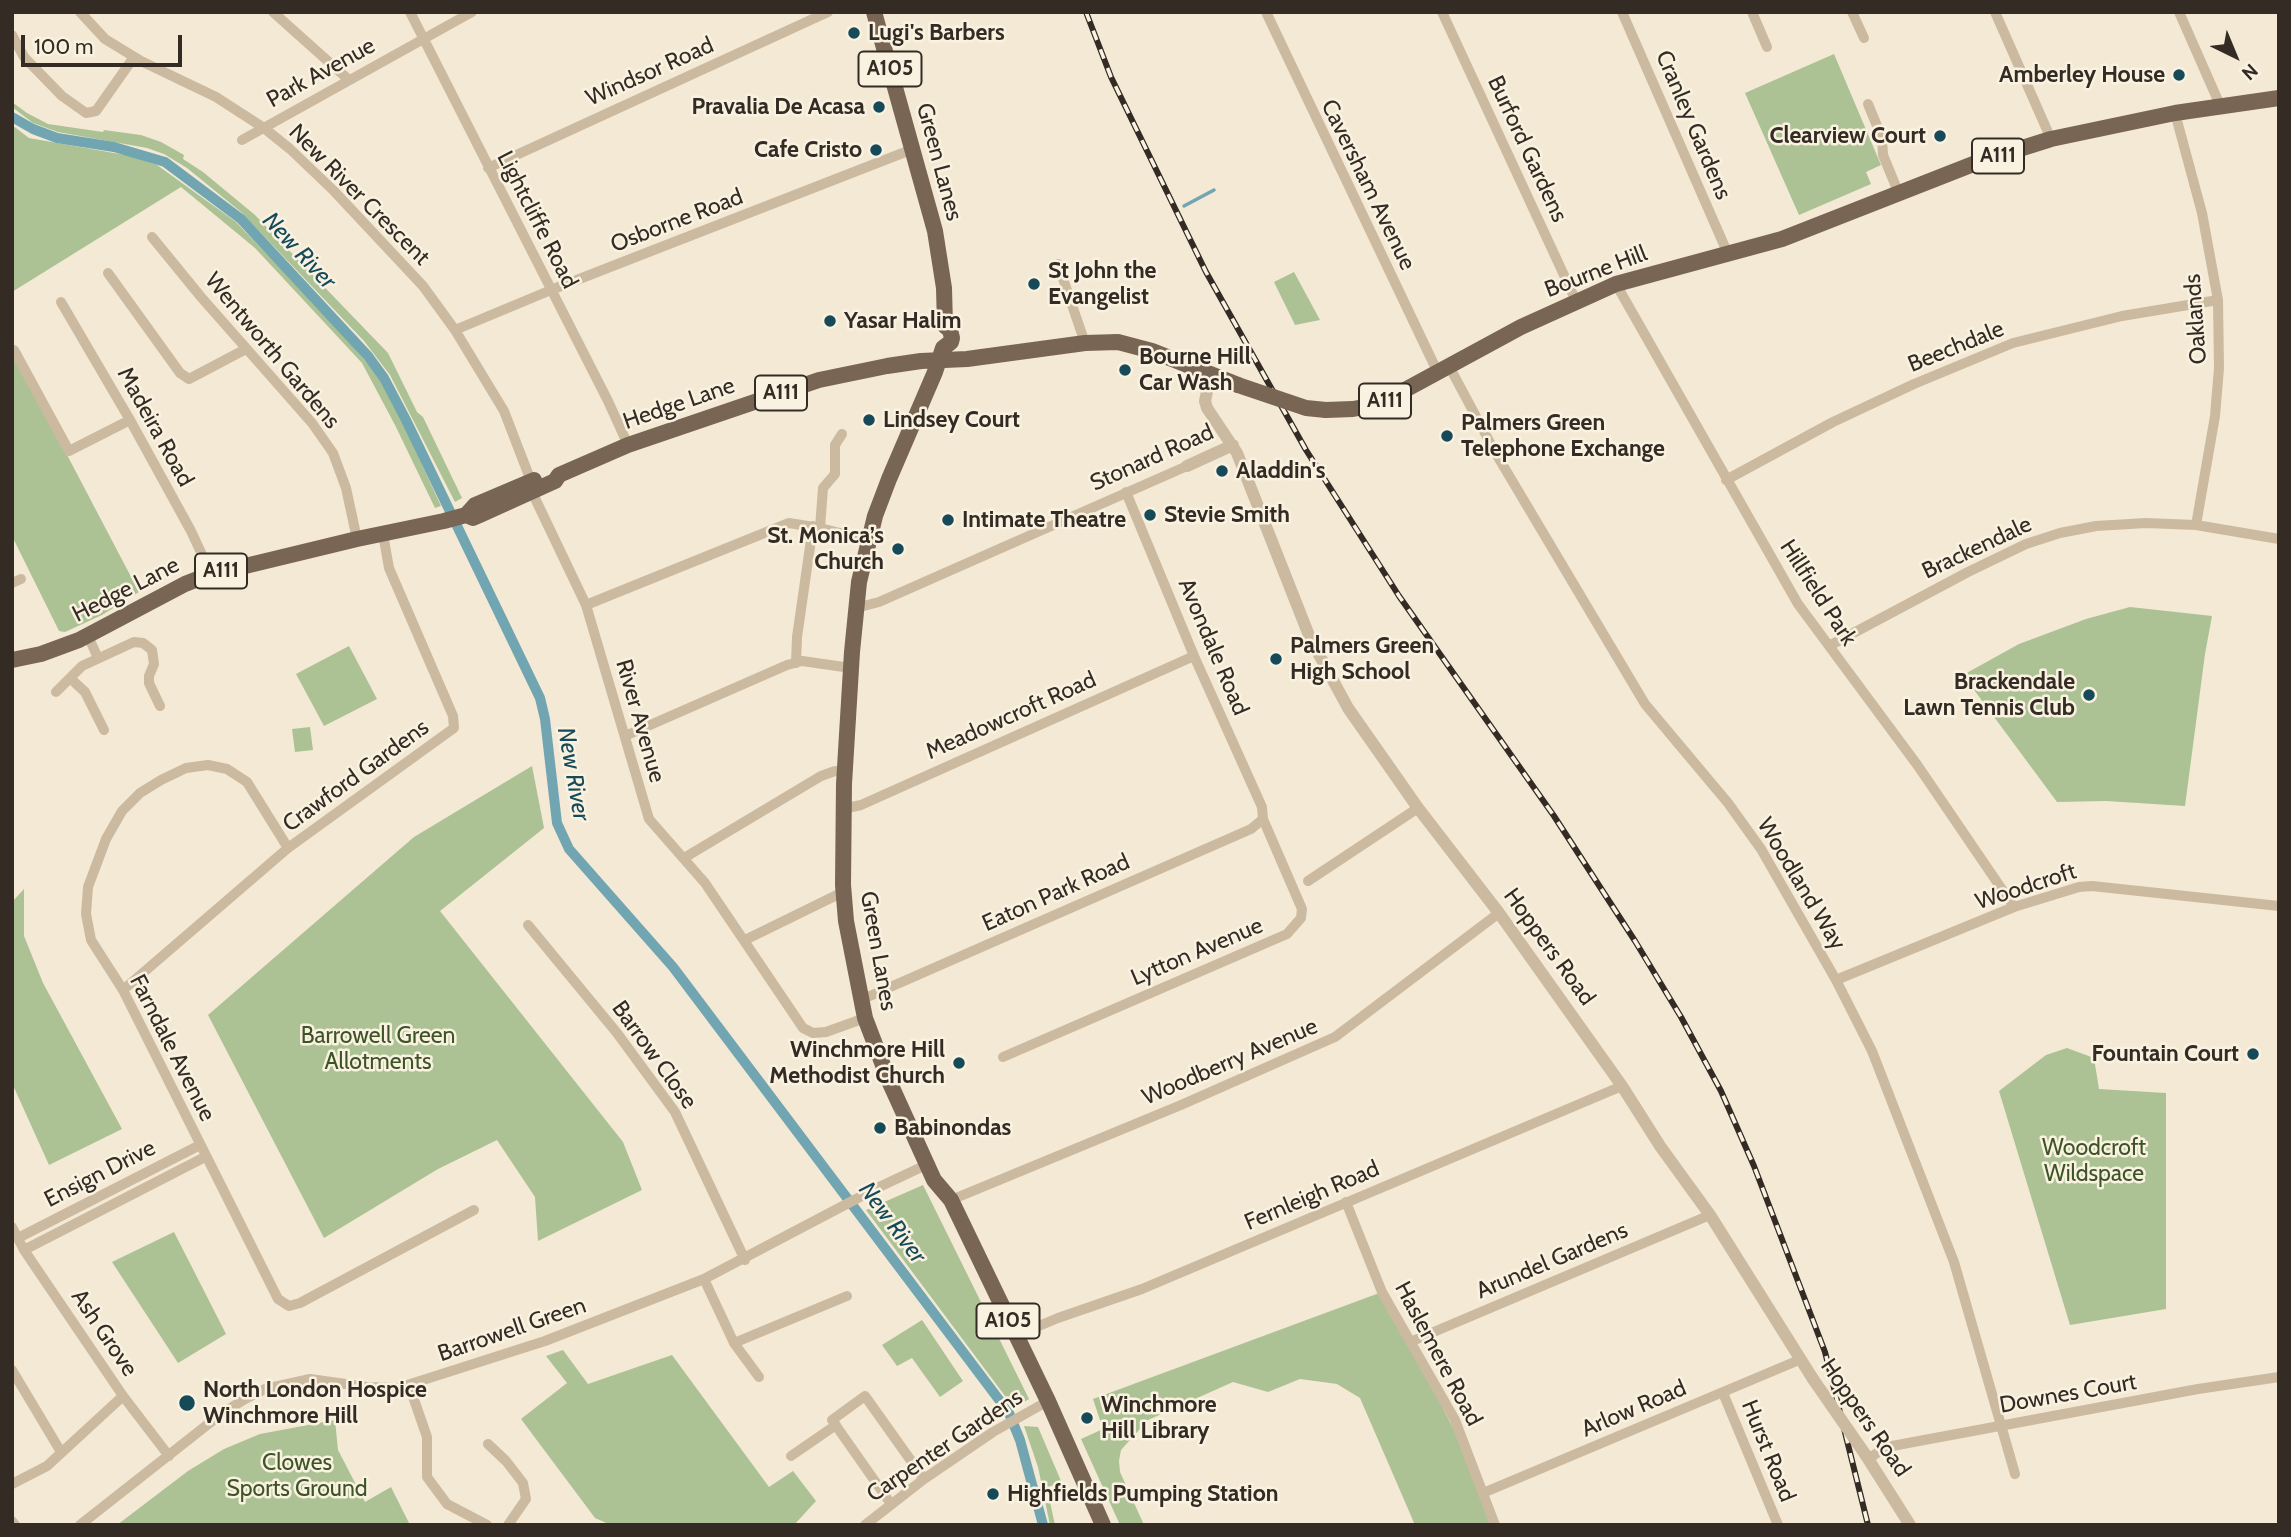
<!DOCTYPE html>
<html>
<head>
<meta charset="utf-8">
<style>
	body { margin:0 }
	#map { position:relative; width:2291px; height:1537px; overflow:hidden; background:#f3e9d4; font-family:Cabin,sans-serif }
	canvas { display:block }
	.frame { position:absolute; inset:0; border:14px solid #342b24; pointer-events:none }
	.north { position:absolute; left:2200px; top:21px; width:70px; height:70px; -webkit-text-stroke:5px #faf2e1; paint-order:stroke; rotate:137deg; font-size:19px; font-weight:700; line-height:28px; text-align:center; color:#342b24 }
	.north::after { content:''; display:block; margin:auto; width:24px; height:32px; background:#342b24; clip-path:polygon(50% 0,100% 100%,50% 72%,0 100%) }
	.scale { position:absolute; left:21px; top:35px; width:161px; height:32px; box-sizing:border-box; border:4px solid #342b24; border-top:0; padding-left:9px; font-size:21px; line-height:24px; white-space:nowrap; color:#342b24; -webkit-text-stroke:5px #faf2e1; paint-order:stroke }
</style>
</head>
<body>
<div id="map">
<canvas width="2291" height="1537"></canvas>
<div class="frame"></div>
<div class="north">N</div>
<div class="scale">100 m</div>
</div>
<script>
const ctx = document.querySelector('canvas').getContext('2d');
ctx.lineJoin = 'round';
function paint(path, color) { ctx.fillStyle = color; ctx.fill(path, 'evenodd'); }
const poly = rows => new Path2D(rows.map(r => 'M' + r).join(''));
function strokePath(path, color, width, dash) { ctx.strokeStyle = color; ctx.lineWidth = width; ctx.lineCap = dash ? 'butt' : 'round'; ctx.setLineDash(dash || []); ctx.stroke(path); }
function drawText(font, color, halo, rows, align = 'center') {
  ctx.font = font + ' Cabin,sans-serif'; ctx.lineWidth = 5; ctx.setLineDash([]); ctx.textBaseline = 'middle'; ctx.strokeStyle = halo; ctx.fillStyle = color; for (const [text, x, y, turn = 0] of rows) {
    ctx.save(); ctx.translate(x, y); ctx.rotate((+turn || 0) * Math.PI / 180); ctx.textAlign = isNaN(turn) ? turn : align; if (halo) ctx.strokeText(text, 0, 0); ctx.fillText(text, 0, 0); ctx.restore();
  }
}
paint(poly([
	[1834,54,1881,165,1866,172,1871,184,1799,215,1745,93],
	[12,102,27,113,48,124,103,132,104,130,141,135,161,142,184,155,183,159,203,172,255,215,388,353,417,412,423,417,462,498,455,502,390,375,364,341,241,212,187,168,164,154,147,148,58,132,33,123,12,107],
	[12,125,29,138,131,156,157,165,236,222,335,325,378,376,389,393,441,506,435,508,395,425,362,363,255,248,181,187,12,292],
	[1294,272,1320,320,1295,325,1274,282],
	[12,350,139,592,102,615,65,632,59,631,12,536],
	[2130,607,2212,616,2205,654,2185,806,2106,801,2057,802,1963,675,2019,644,2086,619],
	[349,646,377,699,324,726,296,674],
	[310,727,313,750,295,752,292,729],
	[532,766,544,828,440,911,623,1142,642,1190,538,1241,535,1197,497,1140,438,1169,324,1238,208,1015,414,837],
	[24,889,24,936,43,983,122,1129,49,1165,12,1083,12,902],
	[2067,1048,2094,1058,2099,1089,2166,1093,2166,1309,2070,1325,1999,1091,2046,1055],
	[923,1185,1029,1399,1014,1408,866,1210],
	[174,1232,226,1334,178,1363,112,1262],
	[1382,1292,1472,1464,1495,1525,1415,1525,1360,1398,1337,1384,1300,1379,1268,1392,1233,1382,1148,1420,1121,1450,1119,1461,1120,1472,1144,1525,1120,1525,1081,1439,1103,1429,1093,1399],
	[922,1320,963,1381,940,1397,912,1358,897,1366,882,1345],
	[563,1350,588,1384,672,1355,769,1487,793,1471,816,1501,794,1525,611,1525,595,1518,521,1419,567,1383,546,1356],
	[335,1420,338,1450,365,1502,391,1487,410,1525,117,1525,188,1471,224,1449,260,1434],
	[1024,1426,1038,1427,1061,1481,1047,1488,1055,1525,1050,1525,1038,1467]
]), '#acc294');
strokePath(poly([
	[1184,206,1214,190]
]), '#71a5b2', 3.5);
strokePath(poly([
	[12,117,33,129,57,138,114,147,165,162,241,219,368,356,384,378,405,418,540,698,545,719,557,823,569,849,673,967,1009,1413,1020,1440,1043,1525]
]), '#71a5b2', 10);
strokePath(poly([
	[80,12,105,39,141,61,216,97,264,128,290,149,334,191,423,286,455,330,504,411,531,481],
	[273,12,349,80],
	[410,12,608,401,628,445],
	[1266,12,1438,373],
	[1442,12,1576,301],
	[1622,12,1728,254],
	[1752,12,1767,47],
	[1852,12,1864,38],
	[1995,12,2051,139],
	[2179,12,2220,105],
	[12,35,24,57,62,96,86,113,96,111,134,57],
	[1868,104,1882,138,1883,155,1899,194],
	[2175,113,2202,213,2218,300,2219,368,2215,416,2196,525],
	[242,140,472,12],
	[488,168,828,12],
	[152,237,201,297,312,423,333,453,346,488,357,539],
	[1058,264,1085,343],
	[108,273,180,373,189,379,246,349],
	[1616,284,1798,604,1918,766,2014,907],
	[61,302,130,420,191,531,211,574],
	[455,330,551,290,913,149],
	[14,350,69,451,130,420],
	[1449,366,1495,452,1645,704,1728,803,1761,849,1836,980,1872,1051,1954,1262,2015,1474],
	[1726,480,1833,422,1914,384,2013,343,2122,316,2218,300],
	[532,492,586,605,649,819,705,883,803,1028,813,1033,826,1032,865,1018],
	[820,528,823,488,835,474,835,445,842,434],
	[12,583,21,579],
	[586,605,789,523,820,528,868,540],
	[856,608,879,602,1187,466],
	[88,636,98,658],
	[1829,646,1968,572,2026,544,2060,533,2096,526,2146,523,2196,525,2279,539],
	[796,663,797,637,813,526],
	[70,678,85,692,104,730],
	[56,692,82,666,134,642,143,643,152,650,154,664,149,676,149,683,160,706],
	[625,736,787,665,802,661,851,668],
	[843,809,861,805,1194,656],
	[288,848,247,782,227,769,208,765,186,768,161,780,140,793,122,811,106,839,88,887,86,914,91,940,123,990,278,1299,289,1306,300,1303,474,1210],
	[684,858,821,776,835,771,845,771],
	[1308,881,1418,808],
	[528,925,617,1033,675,1112,745,1260],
	[745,940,843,892],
	[1836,980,2014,907,2079,887,2092,886,2279,906],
	[123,990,288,848,454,728,453,716,389,568,383,534],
	[863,999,1251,829,1263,819],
	[1003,1057,1287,934,1301,918,1302,909,1263,819,1262,807,1194,656,1126,492],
	[951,1200,1181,1105,1335,1037,1499,913],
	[1346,1202,1382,1292,1455,1420,1495,1525],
	[12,1227,24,1250,123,1396,169,1456],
	[18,1238,200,1145],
	[24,1250,205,1157],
	[704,1279,734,1343,759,1377],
	[1015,1336,1058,1318,1142,1289,1622,1086],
	[1410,1342,1710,1215],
	[734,1343,847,1296],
	[12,1370,61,1452],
	[409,1385,427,1437,427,1477,447,1504,487,1525],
	[1723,1393,1778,1525],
	[488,1444,506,1461,523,1483,526,1499,508,1525],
	[791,1456,836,1425],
	[1869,1459,1882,1449,1892,1446,2198,1389,2279,1377],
	[12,1484,47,1466,123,1396],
	[1483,1493,1799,1360],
	[891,1504,832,1420,865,1396,924,1479],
	[12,1521,15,1525],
	[80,1525,221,1414,245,1399,265,1389,310,1379,367,1387,398,1388,545,1341,704,1279,877,1188,928,1164],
	[865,1525,924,1479,993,1432,1048,1401]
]), '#cbbaa0', 10);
strokePath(poly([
	[1211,373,1205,401,1207,408,1237,453,1310,638,1348,708,1418,808,1499,913,1622,1086,1660,1146,1710,1215,1813,1379],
	[1187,466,1233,445],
	[1865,1454,1910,1525]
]), '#cbbaa0', 12);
strokePath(poly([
	[874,12,935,231,944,288,945,326,950,330,952,338,951,342,943,348,935,372,889,479,875,516,859,582,852,652,844,784,843,885,846,921,865,1018,889,1081,934,1180,951,1200,1048,1401,1103,1525],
	[1326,410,1353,409,1379,404,1521,327,1616,284,1782,239,1981,161,2051,139,2175,113,2279,98],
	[466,515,473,518,480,515,555,481,559,475,628,445,819,380,887,366,921,361,967,359,1085,343,1118,342,1152,351,1238,385],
	[12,660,41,654,79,640,185,584,208,575,357,539,444,521,466,515,475,505,534,480]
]), '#786553', 16);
const rail = poly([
	[1086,12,1111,77,1206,272,1306,450,1399,596,1554,816,1635,941,1681,1017,1721,1091,1754,1166,1825,1352,1868,1525]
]);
strokePath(rail, '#342b24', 6);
strokePath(rail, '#faf2e1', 3.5, [10]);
strokePath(poly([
	[1813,1379,1865,1454]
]), '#cbbaa0', 12);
strokePath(poly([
	[1238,385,1306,408,1326,410]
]), '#786553', 16);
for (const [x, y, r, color] of [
	[854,33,7,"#164a59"],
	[2179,75,7,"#164a59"],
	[879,107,7,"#164a59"],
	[1940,136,7,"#164a59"],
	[876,150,7,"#164a59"],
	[1034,284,7,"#164a59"],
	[830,321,7,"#164a59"],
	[1125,370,7,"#164a59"],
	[869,420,7,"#164a59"],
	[1447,436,7,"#164a59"],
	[1222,471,7,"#164a59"],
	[1150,515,7,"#164a59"],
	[948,520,7,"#164a59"],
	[898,549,7,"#164a59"],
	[1276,659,7,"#164a59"],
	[2089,695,7,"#164a59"],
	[2253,1054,7,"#164a59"],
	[959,1063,7,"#164a59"],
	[880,1128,7,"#164a59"],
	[187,1403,9,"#164a59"],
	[1087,1418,7,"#164a59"],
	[993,1494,7,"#164a59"]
]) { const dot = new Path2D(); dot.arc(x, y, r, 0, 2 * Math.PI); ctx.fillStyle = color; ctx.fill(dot); strokePath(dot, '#faf2e1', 2.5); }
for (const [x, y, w] of [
	[890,69,63],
	[1998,156,52],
	[781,393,52],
	[1385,401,52],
	[221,571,52],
	[1008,1321,63]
]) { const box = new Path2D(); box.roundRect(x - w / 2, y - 17.5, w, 35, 5); ctx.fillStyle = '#faf2e1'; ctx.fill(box); strokePath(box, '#342b24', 2); }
drawText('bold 21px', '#342b24', null, [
	["A105",890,69],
	["A111",1998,156],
	["A111",781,393],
	["A111",1385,401],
	["A111",221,571],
	["A105",1008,1321]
]);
drawText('bold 23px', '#342b24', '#faf2e1', [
	["Lugi's Barbers",868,33],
	["Amberley House",2165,75,"right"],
	["Pravalia De Acasa",865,107,"right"],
	["Clearview Court",1926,136,"right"],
	["Cafe Cristo",862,150,"right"],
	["St John the",1048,271],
	["Evangelist",1048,297],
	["Yasar Halim",844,321],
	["Bourne Hill",1139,357],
	["Car Wash",1139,383],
	["Lindsey Court",883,420],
	["Palmers Green",1461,423],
	["Telephone Exchange",1461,449],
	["Aladdin's",1236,471],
	["Stevie Smith",1164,515],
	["Intimate Theatre",962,520],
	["St. Monica’s",884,536,"right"],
	["Church",884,562,"right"],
	["Palmers Green",1290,646],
	["High School",1290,672],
	["Brackendale",2075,682,"right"],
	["Lawn Tennis Club",2075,708,"right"],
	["Winchmore Hill",945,1050,"right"],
	["Methodist Church",945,1076,"right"],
	["Fountain Court",2239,1054,"right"],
	["Babinondas",894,1128],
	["North London Hospice",203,1390],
	["Winchmore Hill",203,1416],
	["Winchmore",1101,1405],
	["Hill Library",1101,1431],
	["Highfields Pumping Station",1007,1494]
], 'left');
drawText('23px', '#342b24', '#faf2e1', [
	["Windsor Road",650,72,-24],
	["Park Avenue",321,73,-29],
	["Cranley Gardens",1693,125,67],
	["Burford Gardens",1527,149,65],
	["Green Lanes",939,162,75],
	["Caversham Avenue",1368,185,64],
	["New River Crescent",359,195,45],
	["Lightcliffe Road",537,220,63],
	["Osborne Road",677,221,-21],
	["Bourne Hill",1596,272,-21],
	["Oaklands",2196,319,-94],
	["Beechdale",1956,347,-22],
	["Wentworth Gardens",272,351,50],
	["Hedge Lane",679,404,-19],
	["Madeira Road",155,427,61],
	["Stonard Road",1152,458,-24],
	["Brackendale",1977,548,-25],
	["Hedge Lane",126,590,-27],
	["Hillfield Park",1818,593,57],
	["Avondale Road",1213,647,67],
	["Meadowcroft Road",1011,716,-24],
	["River Avenue",640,721,74],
	["Crawford Gardens",356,776,-36],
	["Woodland Way",1801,884,59],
	["Woodcroft",2026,887,-18],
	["Eaton Park Road",1056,893,-24],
	["Hoppers Road",1549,947,54],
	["Green Lanes",878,951,80],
	["Lytton Avenue",1197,952,-23],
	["Farndale Avenue",172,1048,63],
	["Barrow Close",654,1055,54],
	["Woodberry Avenue",1230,1062,-23],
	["Ensign Drive",100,1174,-27],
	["Fernleigh Road",1312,1196,-23],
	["Arundel Gardens",1552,1261,-23],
	["Barrowell Green",512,1330,-19],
	["Ash Grove",104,1333,56],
	["Haslemere Road",1438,1354,62],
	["Downes Court",2068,1394,-10],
	["Arlow Road",1634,1409,-23],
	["Hoppers Road",1865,1418,55],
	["Carpenter Gardens",945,1446,-34],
	["Hurst Road",1768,1451,68]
]);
drawText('23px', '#3c5426', '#faf2e1', [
	["Barrowell Green",378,1036],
	["Allotments",378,1062],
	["Woodcroft",2094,1148],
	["Wildspace",2094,1174],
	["Clowes",297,1463],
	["Sports Ground",297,1489]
]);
drawText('italic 24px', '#164a59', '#faf2e1', [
	["New River",299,251,47],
	["New River",573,774,80],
	["New River",892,1223,53]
]);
</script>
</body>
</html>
